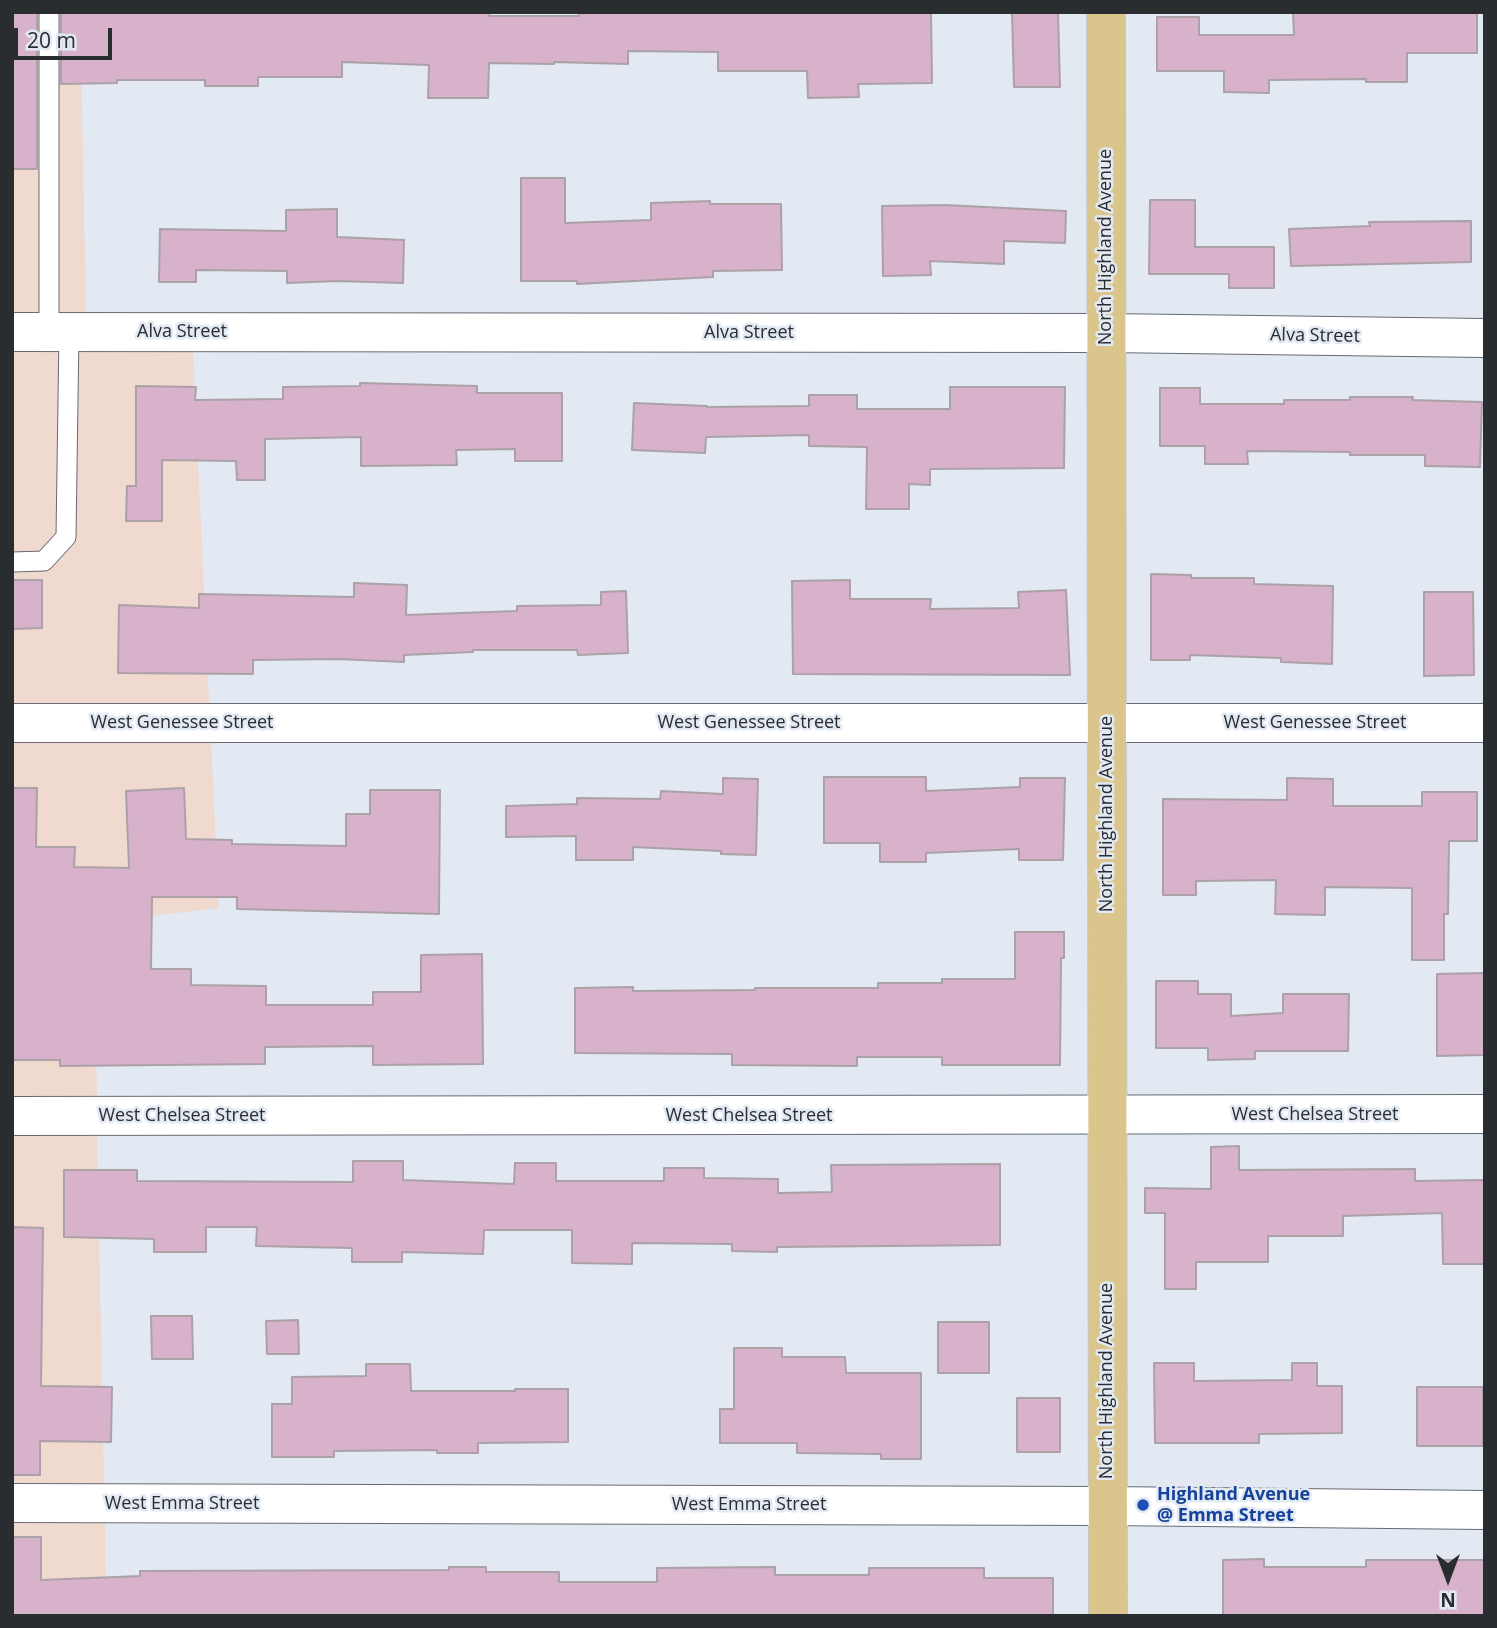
<!DOCTYPE html>
<html>
<head>
<meta charset="utf-8">
<style>
	body { margin:0 }
	#map { position:relative; width:1497px; height:1628px; overflow:hidden; background:#e2e9f2; font-family:"Open Sans",sans-serif }
	canvas { display:block }
	.frame { position:absolute; inset:0; border:14px solid #2a2d30; pointer-events:none }
	.north { position:absolute; left:1413px; top:1544px; width:70px; height:70px; -webkit-text-stroke:5px #e2e9f2; paint-order:stroke; rotate:180deg; font-size:19px; font-weight:700; line-height:28px; text-align:center; color:#2a2d30 }
	.north::after { content:''; display:block; margin:auto; width:24px; height:32px; background:#2a2d30; clip-path:polygon(50% 0,100% 100%,50% 72%,0 100%) }
	.scale { position:absolute; left:14px; top:28px; width:98px; height:32px; box-sizing:border-box; border:4px solid #2a2d30; border-top:0; padding-left:9px; font-size:21px; line-height:24px; white-space:nowrap; color:#2a2d30; -webkit-text-stroke:5px #e2e9f2; paint-order:stroke }
</style>
</head>
<body>
<div id="map">
<canvas width="1497" height="1628"></canvas>
<div class="frame"></div>
<div class="north">N</div>
<div class="scale">20 m</div>
</div>
<script>
const ctx = document.querySelector('canvas').getContext('2d');
ctx.lineJoin = 'round';
function paint(path, color) { ctx.fillStyle = color; ctx.fill(path, 'evenodd'); }
const poly = rows => new Path2D(rows.map(r => 'M' + r).join(''));
function strokePath(path, color, width, dash) { ctx.strokeStyle = color; ctx.lineWidth = width; ctx.lineCap = dash ? 'butt' : 'round'; ctx.setLineDash(dash || []); ctx.stroke(path); }
function drawText(font, color, halo, rows, align = 'center') {
  ctx.font = font + ' "Open Sans",sans-serif'; ctx.lineWidth = 5; ctx.setLineDash([]); ctx.textBaseline = 'middle'; ctx.strokeStyle = halo; ctx.fillStyle = color; for (const [text, x, y, turn = 0] of rows) {
    ctx.save(); ctx.translate(x, y); ctx.rotate((+turn || 0) * Math.PI / 180); ctx.textAlign = isNaN(turn) ? turn : align; if (halo) ctx.strokeText(text, 0, 0); ctx.fillText(text, 0, 0); ctx.restore();
  }
}
paint(poly([
	[12,12,80,12,86,313,191,313,12,313],
	[12,351,193,351,209,704,12,704],
	[12,742,211,742,219,908,93,923,97,1098,12,1098],
	[12,1136,97,1136,104,1484,12,1484],
	[12,1522,105,1522,106,1616,12,1616]
]), '#f0d9ce');
const building = poly([
	[12,12,37,12,37,169,12,169,12,12],
	[61,12,489,12,489,16,579,16,579,12,931,12,932,83,858,84,859,97,808,98,807,71,718,71,718,52,628,51,628,64,554,62,554,64,489,63,488,98,428,98,429,65,342,62,342,77,258,77,258,86,205,86,205,80,117,80,117,83,61,84,61,12],
	[1012,12,1058,12,1060,87,1014,87,1012,12],
	[1293,12,1477,12,1477,53,1407,53,1407,82,1366,82,1366,79,1269,80,1269,93,1224,92,1224,71,1157,71,1157,17,1199,17,1199,35,1294,35,1293,12],
	[521,178,565,178,565,223,651,220,651,203,710,201,710,204,781,204,782,270,713,271,713,277,577,284,577,281,521,281,521,178],
	[1150,200,1195,200,1195,247,1274,247,1274,288,1229,288,1229,274,1149,274,1150,200],
	[945,205,1066,211,1065,243,1004,241,1004,264,930,261,931,275,883,276,882,206,945,205],
	[337,209,337,237,404,240,403,283,338,281,287,283,287,271,196,270,196,282,159,282,160,229,286,231,286,210,337,209],
	[1471,221,1471,262,1291,266,1289,229,1370,226,1369,222,1471,221],
	[360,383,477,386,477,393,562,393,562,461,515,461,515,449,456,450,457,465,361,466,361,437,265,439,265,480,237,480,236,461,162,460,162,521,126,521,127,486,136,486,136,386,196,387,195,400,283,399,283,387,360,386,360,383],
	[950,387,1065,387,1064,468,930,469,930,485,909,484,909,509,866,509,867,447,809,446,809,435,706,437,705,453,632,450,634,403,707,406,707,407,809,406,809,395,857,395,857,409,950,409,950,387],
	[1160,388,1200,388,1200,404,1284,404,1284,400,1350,400,1350,397,1413,397,1412,400,1482,402,1480,467,1425,466,1425,455,1350,455,1350,452,1247,451,1248,464,1205,464,1205,446,1160,446,1160,388],
	[1151,574,1191,575,1191,578,1254,578,1254,584,1333,586,1332,664,1281,662,1281,658,1190,655,1190,660,1151,660,1151,574],
	[12,580,42,580,42,628,12,629,12,580],
	[850,580,850,599,931,599,930,609,1019,608,1018,592,1066,590,1070,675,793,674,792,581,850,580],
	[354,583,407,585,406,615,517,611,517,606,601,605,601,592,626,591,628,653,578,655,577,650,473,650,473,652,404,655,404,662,338,659,253,660,253,674,118,673,119,605,199,608,199,594,354,597,354,583],
	[1424,592,1473,592,1474,675,1424,676,1424,592],
	[824,777,926,777,926,791,1020,787,1020,778,1065,778,1063,860,1019,860,1019,849,926,853,926,862,880,862,880,843,824,843,824,777],
	[723,778,758,779,756,855,721,854,721,851,633,847,633,860,576,860,576,836,506,837,506,806,577,804,577,798,660,799,661,791,723,794,723,778],
	[1287,778,1333,779,1333,806,1422,806,1422,792,1477,792,1477,841,1449,841,1448,914,1444,914,1444,960,1412,960,1412,888,1325,887,1325,915,1275,914,1276,880,1196,881,1196,895,1163,895,1163,799,1287,800,1287,778],
	[12,788,37,788,36,847,75,847,74,867,129,868,126,791,184,788,186,839,232,840,232,844,346,846,346,814,370,814,370,790,440,790,439,914,237,909,237,897,152,897,151,969,191,969,191,985,266,986,266,1005,373,1005,373,992,421,992,421,955,482,954,483,1064,373,1065,373,1046,265,1047,265,1064,60,1066,60,1060,12,1060,12,788],
	[1015,932,1064,932,1064,958,1061,958,1060,1065,942,1065,942,1057,857,1057,857,1066,732,1065,732,1054,575,1053,575,988,633,987,633,991,755,990,755,988,878,988,878,983,942,983,942,979,1015,979,1015,932],
	[1484,973,1484,1055,1437,1056,1437,974,1484,973],
	[1156,981,1198,981,1198,994,1231,994,1231,1016,1283,1013,1283,994,1349,994,1348,1051,1255,1051,1255,1059,1208,1060,1208,1048,1156,1048,1156,981],
	[1239,1146,1239,1170,1415,1169,1415,1181,1485,1180,1485,1264,1443,1264,1442,1213,1343,1216,1343,1236,1268,1236,1268,1262,1196,1262,1196,1289,1165,1289,1165,1213,1145,1213,1145,1188,1211,1189,1211,1147,1239,1146],
	[353,1161,403,1161,403,1180,514,1184,515,1163,556,1163,556,1181,664,1181,664,1168,704,1168,704,1178,778,1179,778,1193,832,1192,831,1165,1000,1164,1000,1245,777,1247,777,1252,732,1251,732,1244,632,1243,632,1264,572,1263,572,1230,484,1230,483,1254,402,1252,402,1262,352,1262,352,1248,256,1246,257,1227,206,1227,206,1252,154,1252,154,1239,64,1237,64,1170,137,1170,137,1181,353,1182,353,1161],
	[12,1227,43,1228,41,1386,112,1387,111,1442,40,1441,40,1475,12,1475,12,1227],
	[151,1316,192,1316,193,1359,152,1359,151,1316],
	[298,1320,299,1354,267,1354,266,1321,298,1320],
	[938,1322,989,1322,989,1373,938,1373,938,1322],
	[734,1348,782,1348,782,1357,845,1357,846,1373,921,1373,921,1459,881,1459,881,1454,797,1453,797,1443,720,1443,720,1409,734,1409,734,1348],
	[1154,1363,1194,1363,1194,1381,1292,1380,1292,1363,1317,1363,1317,1386,1342,1386,1342,1433,1259,1434,1259,1443,1155,1443,1154,1363],
	[366,1364,410,1364,411,1391,515,1391,515,1389,568,1389,568,1442,478,1443,478,1453,437,1453,437,1450,334,1451,334,1457,272,1457,272,1404,292,1404,292,1377,366,1376,366,1364],
	[1417,1387,1483,1387,1483,1446,1417,1446,1417,1387],
	[1017,1398,1060,1398,1060,1452,1017,1452,1017,1398],
	[12,1537,41,1537,41,1580,140,1576,140,1571,449,1570,449,1567,486,1567,486,1572,559,1572,559,1582,657,1582,657,1568,775,1567,775,1575,869,1575,869,1568,984,1568,984,1578,1053,1578,1053,1616,12,1616,12,1537],
	[1264,1559,1264,1567,1366,1567,1366,1560,1485,1560,1485,1616,1223,1616,1223,1560,1264,1559]
]);
paint(building, '#d8b2ca');
strokePath(building, '#aba1a7', 2);
const lane = poly([
	[49,12,49,332],
	[12,562,44,561,66,537,69,332]
]);
const street = poly([
	[12,332,1106,333,1485,338],
	[12,723,1485,723],
	[12,1116,1485,1114],
	[12,1503,1107,1506,1485,1510]
]);
const primary = poly([
	[1106,12,1108,1616]
]);
strokePath(lane, '#666b73', 21);
strokePath(street, '#666b73', 40);
strokePath(primary, '#c8c8c9', 40);
strokePath(lane, '#fff', 19);
strokePath(street, '#fff', 38);
strokePath(primary, '#dac58d', 38);
for (const [x, y, r, color] of [
	[1143,1505,7,"#1a4fb4"]
]) { const dot = new Path2D(); dot.arc(x, y, r, 0, 2 * Math.PI); ctx.fillStyle = color; ctx.fill(dot); strokePath(dot, '#e2e9f2', 2.5); }
drawText('18px', '#2a2d30', '#e2e9f2', [
	["North Highland Avenue",1106,247,-90],
	["Alva Street",182,332],
	["Alva Street",749,333],
	["Alva Street",1315,336,1],
	["West Genessee Street",182,723],
	["West Genessee Street",749,723],
	["West Genessee Street",1315,723],
	["North Highland Avenue",1107,814,-90],
	["West Chelsea Street",1315,1115],
	["West Chelsea Street",182,1116],
	["West Chelsea Street",749,1116],
	["North Highland Avenue",1107,1381,-90],
	["West Emma Street",182,1504],
	["West Emma Street",749,1505]
]);
drawText('bold 18px', '#164399', '#e2e9f2', [
	["Highland Avenue",1157,1495],
	["@ Emma Street",1157,1516]
], 'left');
</script>
</body>
</html>
